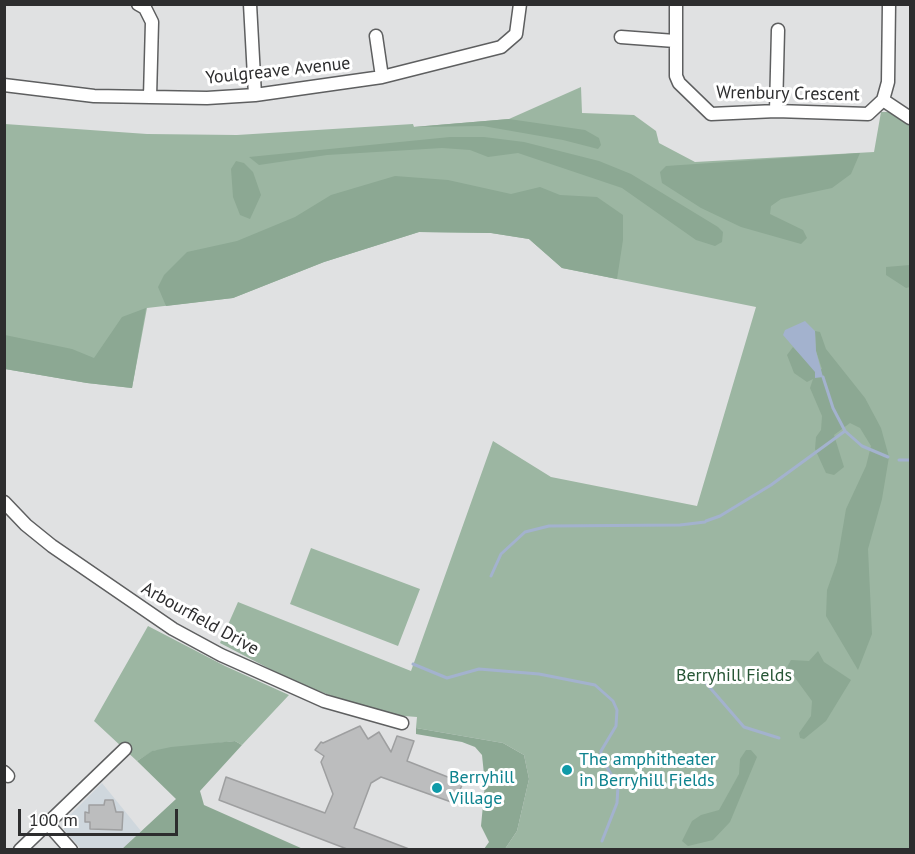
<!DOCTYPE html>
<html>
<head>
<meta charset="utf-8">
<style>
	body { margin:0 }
	#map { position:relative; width:915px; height:854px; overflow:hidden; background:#e0e1e2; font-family:"PT Sans",sans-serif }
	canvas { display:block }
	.frame { position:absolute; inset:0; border:6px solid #2d2d2e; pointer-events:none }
	.scale { position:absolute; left:18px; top:809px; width:160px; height:27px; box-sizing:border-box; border:3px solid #2d2d2e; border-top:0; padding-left:8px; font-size:18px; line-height:21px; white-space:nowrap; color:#2d2d2e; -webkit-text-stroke:4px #fff; paint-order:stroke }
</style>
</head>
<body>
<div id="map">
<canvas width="915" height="854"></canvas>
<div class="frame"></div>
<div class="scale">100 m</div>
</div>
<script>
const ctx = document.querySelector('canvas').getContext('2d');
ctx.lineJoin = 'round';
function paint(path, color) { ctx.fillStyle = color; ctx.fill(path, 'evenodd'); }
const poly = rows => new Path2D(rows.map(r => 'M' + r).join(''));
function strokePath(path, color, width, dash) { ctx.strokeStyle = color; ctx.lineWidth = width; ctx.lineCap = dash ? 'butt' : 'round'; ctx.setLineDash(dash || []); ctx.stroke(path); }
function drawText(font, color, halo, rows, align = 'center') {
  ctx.font = font + ' "PT Sans",sans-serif'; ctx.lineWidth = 6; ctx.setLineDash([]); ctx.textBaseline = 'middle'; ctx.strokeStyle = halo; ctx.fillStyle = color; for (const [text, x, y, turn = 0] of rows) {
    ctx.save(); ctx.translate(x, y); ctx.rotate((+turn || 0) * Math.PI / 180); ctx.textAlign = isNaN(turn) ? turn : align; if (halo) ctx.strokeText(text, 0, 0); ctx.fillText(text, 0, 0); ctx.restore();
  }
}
paint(poly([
	[102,783,141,831,122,849,81,849,64,830,64,821]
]), '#cfd7dd');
paint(poly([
	[581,87,582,113,634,115,656,131,659,143,695,162,874,152,881,112,896,112,910,123,910,849,505,849,517,831,529,779,524,755,503,743,416,728,417,717,392,715,360,707,291,680,220,643,238,602,411,671,493,441,551,477,697,506,756,307,562,268,529,239,491,233,419,232,324,262,233,298,147,308,132,388,87,383,5,369,5,124,147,134,237,135,413,124,414,127,509,119],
	[311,548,420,589,398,646,290,604],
	[148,626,225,666,289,695,242,745,235,741,153,751,137,761,94,721]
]), '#9cb6a2');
paint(poly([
	[509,119,585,130,599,138,601,145,598,149,563,140,483,126,413,127],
	[450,137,484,137,524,142,599,161,631,174,718,227,723,232,722,242,715,246,696,240,622,188,518,153,488,157,470,150,442,148,327,155,259,165,249,157],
	[860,153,851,174,832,188,781,199,771,206,770,214,803,230,807,238,801,244,741,227,701,208,662,183,660,172,666,166],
	[236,161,244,163,253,172,261,195,250,219,240,215,233,197,231,169],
	[395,176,448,180,511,194,540,187,560,195,597,197,623,215,623,240,617,279,562,268,529,239,491,233,419,232,324,262,233,298,166,306,158,287,164,275,187,252,237,241,295,217,331,195],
	[910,265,910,287,906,288,886,275,886,267],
	[146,308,132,388,87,383,5,369,5,335,72,349,94,358,122,317],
	[815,331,820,332,826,349,865,398,881,428,889,457,882,499,868,549,872,634,858,670,826,616,827,590,837,562,846,509,866,466,871,446,860,428,850,423,834,435,844,467,834,475,826,473,815,449,816,437,821,430,822,416,810,388,813,379,807,382,794,373,787,355,793,347,816,372,822,369,816,351],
	[818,651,824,662,851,680,826,721,804,739,800,738,799,733,811,716,812,701,787,667,791,660,809,661],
	[416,728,503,743,524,755,529,779,517,831,505,849,484,849,489,842,481,826,485,784,482,755,475,747,462,742,416,734],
	[235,741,242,745,200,791,204,805,303,849,122,849,176,799,137,761,152,751,171,747],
	[746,750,751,750,757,757,730,822,713,840,688,846,682,841,692,821,701,815,719,810,739,774,740,759]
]), '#8ca893');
paint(poly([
	[805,321,815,331,816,351,823,377,815,378,815,372,783,335,785,330]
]), '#a3b2ce');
strokePath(poly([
	[823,377,833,408,845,431,862,446,888,457],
	[899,460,910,460],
	[706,521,720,516,771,485,845,431],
	[491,576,501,554,525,532,549,526,680,525,705,522],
	[413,664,447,678,479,669,539,674,595,685,613,701,617,710,616,726,601,751,601,757,618,786,617,803,602,841],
	[699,675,744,727,779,738]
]), '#a3b2ce', 3);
const building = poly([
	[360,726,368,739,379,732,391,752,397,736,414,741,407,761,463,783,454,803,381,777,371,783,354,828,409,849,347,849,219,800,226,777,325,813,333,794,321,762,324,756,315,750,321,742,323,743,360,726],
	[105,800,113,800,116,812,123,812,122,830,90,829,90,822,85,822,85,812,89,813,89,805,104,805,105,800]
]);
paint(building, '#bcbdbe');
strokePath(building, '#9e9fa0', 1.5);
const street = poly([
	[138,4,145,8,152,22,150,97],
	[250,4,255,95],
	[676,4,676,76,679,83,711,114,776,111,868,114,883,100,888,82,889,4],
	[376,36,382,77],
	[621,37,675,41],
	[4,85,94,96,207,98,255,95,382,77,501,47,516,34,520,4],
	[883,100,910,118],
	[776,111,778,30],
	[4,502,26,525,52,546,173,629,221,655,324,701,402,723],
	[4,772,8,776],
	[48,824,71,850],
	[20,850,125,749]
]);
strokePath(street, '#5e5f60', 15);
strokePath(street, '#fff', 12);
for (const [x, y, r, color] of [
	[567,770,6,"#0f9aa8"],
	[437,788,6,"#0f9aa8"]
]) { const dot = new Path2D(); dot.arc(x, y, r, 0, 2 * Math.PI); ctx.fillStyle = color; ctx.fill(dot); strokePath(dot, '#fff', 2); }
drawText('18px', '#2d2d2e', '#fff', [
	["Youlgreave Avenue",278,71,-6],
	["Wrenbury Crescent",788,94,1],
	["Arbourfield Drive",200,619,29]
]);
drawText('18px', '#275636', '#fff', [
	["Berryhill Fields",734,676]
]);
drawText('18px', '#0d838f', '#fff', [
	["The amphitheater",579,760],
	["in Berryhill Fields",579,781],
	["Berryhill",449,778],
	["Village",449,799]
], 'left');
</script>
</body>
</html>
